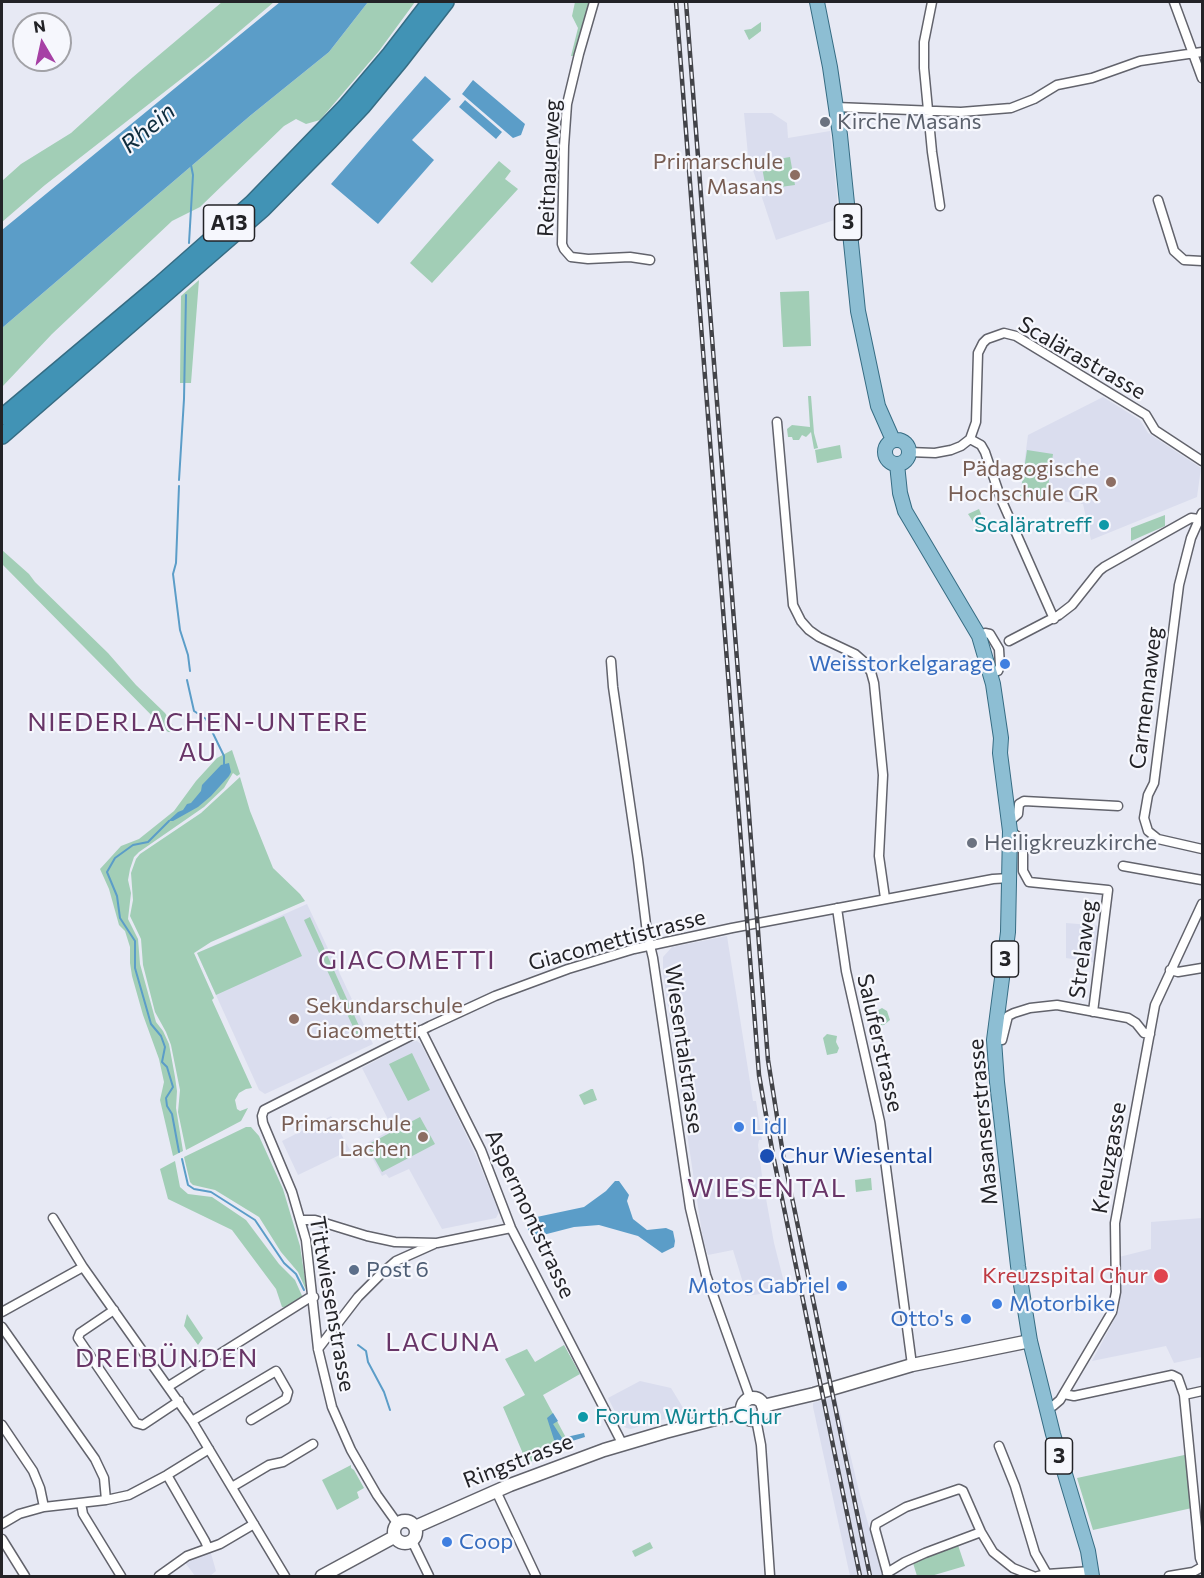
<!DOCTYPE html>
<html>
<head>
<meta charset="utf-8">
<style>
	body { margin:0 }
	#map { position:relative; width:1204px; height:1578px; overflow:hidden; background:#e7e9f4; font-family:Commissioner,sans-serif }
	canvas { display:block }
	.frame { position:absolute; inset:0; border:3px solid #232327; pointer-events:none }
	.north { position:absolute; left:12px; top:12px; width:60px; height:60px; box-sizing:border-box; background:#f6f7fd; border:2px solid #a2a2a7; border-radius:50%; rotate:351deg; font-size:16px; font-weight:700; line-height:24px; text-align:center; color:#232327 }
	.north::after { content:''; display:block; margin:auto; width:21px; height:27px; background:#a640a5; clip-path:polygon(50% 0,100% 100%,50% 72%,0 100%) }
</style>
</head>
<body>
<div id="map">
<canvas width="1204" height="1578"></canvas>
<div class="frame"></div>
<div class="north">N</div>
</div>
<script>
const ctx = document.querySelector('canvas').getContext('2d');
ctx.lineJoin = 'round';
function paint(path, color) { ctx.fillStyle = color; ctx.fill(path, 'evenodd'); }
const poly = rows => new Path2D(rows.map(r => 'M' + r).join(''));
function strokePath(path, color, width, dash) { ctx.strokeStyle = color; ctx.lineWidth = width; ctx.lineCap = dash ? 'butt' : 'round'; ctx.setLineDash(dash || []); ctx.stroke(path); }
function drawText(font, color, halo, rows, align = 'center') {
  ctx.font = font + ' Commissioner,sans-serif'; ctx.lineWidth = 4.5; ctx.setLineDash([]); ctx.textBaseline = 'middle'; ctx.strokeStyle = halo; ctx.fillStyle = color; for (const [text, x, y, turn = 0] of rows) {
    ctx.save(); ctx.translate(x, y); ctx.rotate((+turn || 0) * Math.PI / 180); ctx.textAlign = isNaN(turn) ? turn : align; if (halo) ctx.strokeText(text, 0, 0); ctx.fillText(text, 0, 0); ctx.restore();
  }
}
paint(poly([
	[744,113,772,113,787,123,788,138,830,131,837,196,837,219,776,240,748,155],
	[1103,397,1140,420,1148,433,1201,468,1197,497,1091,540,1083,504,1020,496,1028,435],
	[307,904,373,1044,265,1094,259,1090,197,953],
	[1066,923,1102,926,1097,963,1066,958],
	[727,936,753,1101,756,1101,762,1140,759,1140,758,1145,762,1176,774,1243,786,1290,747,1296,733,1250,708,1255,703,1240,663,973,663,957,672,947],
	[417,1041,421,1044,446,1092,476,1156,499,1212,496,1218,442,1229,409,1169,389,1178,386,1174,382,1176,365,1144,393,1129,362,1068,411,1042],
	[331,1116,350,1150,298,1175,282,1141],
	[1202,1218,1202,1357,1174,1363,1166,1346,1092,1361,1113,1322,1119,1305,1119,1257,1151,1249,1151,1222],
	[640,1381,671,1388,685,1411,683,1414,631,1429,626,1428,622,1425,608,1398],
	[836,1396,860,1495,883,1576,850,1576,813,1407,813,1403],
	[210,1550,216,1571,210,1576,195,1576,184,1561]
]), '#daddee');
paint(poly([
	[222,2,274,2,208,58,45,185,2,222,2,181,21,164,71,133,133,77],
	[368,2,415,2,379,51,320,120,306,124,296,119,284,126,200,207,172,221,52,334,2,387,2,328,251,115,329,52],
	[575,2,591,2,575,56,571,56,578,28,572,16],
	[761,22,761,31,749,40,744,30,751,29],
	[790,157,795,185,766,189,761,162],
	[499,161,511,171,505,179,518,189,432,283,410,263],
	[199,280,191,383,180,383,181,296],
	[809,291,811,346,783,347,780,292],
	[808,396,811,396,814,433,818,448,814,449,811,432,806,437,802,435,799,440,793,440,792,437,788,437,787,429,792,425,810,427],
	[840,445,842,458,817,463,815,450],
	[1027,450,1053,454,1046,500,1020,496],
	[979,509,986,526,978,529,968,514],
	[1165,515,1165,526,1131,541,1131,528],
	[2,550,29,574,35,582,108,653,136,685,165,713,177,732,168,732,2,564],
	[232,750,240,774,237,776,233,773,224,788,204,807,139,852,134,857,130,869,128,880,131,893,128,919,138,939,140,964,156,1022,163,1031,169,1044,175,1077,177,1091,176,1108,183,1151,173,1156,160,1100,164,1082,159,1059,143,1015,132,976,130,963,130,947,125,931,119,925,109,889,100,869,121,846,139,839,174,811,196,781,217,758],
	[240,777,250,811,273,868,300,894,305,901,211,942,194,953,214,998,212,1000,252,1088,246,1089,239,1093,235,1100,237,1109,240,1111,248,1108,241,1121,186,1150,178,1112,180,1090,171,1045,166,1032,155,1012,143,965,141,939,130,916,133,900,131,873,136,859,140,854,201,813],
	[284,916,302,956,216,995,197,953],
	[310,917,364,1037,359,1040,304,920],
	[882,1008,887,1011,890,1020,884,1025,875,1026,873,1013],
	[827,1034,837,1036,836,1042,839,1048,837,1053,827,1055,823,1038],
	[412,1053,430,1090,408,1101,389,1064],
	[591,1089,593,1089,597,1100,584,1105,579,1095],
	[420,1117,435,1144,382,1172,367,1145],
	[246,1127,251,1127,259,1136,283,1189,300,1246,307,1292,298,1272,281,1252,259,1217,215,1190,193,1185,190,1182,184,1157],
	[175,1161,180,1187,188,1194,212,1197,246,1220,279,1264,295,1280,303,1298,286,1308,282,1307,276,1289,232,1230,168,1199,160,1169],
	[871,1178,872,1190,856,1192,855,1180],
	[187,1314,203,1338,198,1345,184,1326],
	[564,1345,580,1374,543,1395,571,1447,527,1463,503,1407,525,1395,505,1359,527,1349,535,1362],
	[1189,1454,1192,1508,1093,1530,1077,1478],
	[351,1465,351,1468,354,1470,364,1488,357,1492,359,1498,337,1510,322,1480],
	[650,1542,653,1548,635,1557,632,1551],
	[958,1545,965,1566,931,1576,917,1576,913,1563]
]), '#a2ceb6');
paint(poly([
	[280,2,368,2,329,52,251,115,2,328,2,230],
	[425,76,451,99,412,140,434,160,378,224,331,184],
	[473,80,525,124,521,135,513,138,462,94],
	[465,100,502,132,496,139,459,107],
	[229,763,231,772,229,776,211,796,198,807,173,821,168,821,178,812,183,810,187,804,191,803,201,791,202,785,221,765],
	[615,1181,619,1181,629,1195,627,1201,633,1219,647,1230,666,1228,673,1231,675,1241,674,1247,662,1253,638,1236,599,1225,574,1227,539,1236,532,1234,528,1230,528,1225,532,1218,584,1207,606,1191],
	[553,1413,558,1421,553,1424,562,1438,584,1433,585,1437,556,1446,547,1418]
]), '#5b9dc8');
strokePath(poly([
	[189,243,193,175,191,165],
	[179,480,184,399,186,295],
	[179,486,176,563,173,574,180,630,188,655,190,671],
	[187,680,194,711,206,719,224,756,224,765],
	[169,821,148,842,133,845,115,858,107,872,117,896,120,918,135,941,135,968,151,1024,161,1036,165,1047,162,1062,167,1067,173,1087,166,1098,167,1106,172,1114,179,1152],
	[182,1159,188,1185,194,1189,211,1192,255,1220,284,1263,296,1274,304,1290],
	[358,1345,366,1351,368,1362,384,1392,390,1410]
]), '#5b9dc8', 2);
const minor = poly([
	[594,2,579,54,567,104,564,146,562,244,564,249,571,257,588,259,630,257,650,260],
	[932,2,924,42,924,68,932,152,940,206],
	[1174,2,1202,78],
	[836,107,961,112,1011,108,1034,99,1057,85,1092,78,1140,61,1202,52],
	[1158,200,1174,251,1184,260,1202,261],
	[777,422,793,605,801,621,809,630,819,637,855,654,863,661,871,672,874,683,883,775,879,856,885,898],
	[970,439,981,445,985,452,1001,499,1054,619],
	[909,452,935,453,951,450,961,446,970,439,976,422,978,353,983,343,987,339,1004,333,1016,336,1146,415,1155,430,1202,461],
	[1202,513,1191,538,1179,585,1154,783,1148,795,1144,818,1148,831,1158,839,1202,849],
	[979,636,985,633,990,634,999,649,1000,666,998,671,991,673],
	[1009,641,1059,615,1072,605,1099,571,1104,567,1191,518,1199,519],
	[611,661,613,687,638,859,647,933,653,958,690,1208,706,1275,750,1398],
	[1010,821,1018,814,1019,804,1024,801,1118,806],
	[1010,831,1020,838,1023,850,1023,871,1029,882,1108,890,1093,1012],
	[1123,866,1202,880],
	[837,908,846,971,880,1122,912,1365],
	[1170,970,1178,972,1202,968],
	[421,1030,481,1150,511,1228,623,1445],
	[994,1040,1002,1040,1008,1016,1014,1013,1030,1008,1057,1005,1128,1018,1136,1023,1144,1033,1150,1034],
	[53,1218,83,1267,192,1421,285,1576],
	[301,1220,315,1220,367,1236,395,1242,437,1243,511,1228],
	[114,1310,80,1333,78,1338,136,1423,143,1425,179,1401],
	[2,1312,83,1267],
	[2,1327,95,1459,104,1478,106,1500],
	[318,1349,358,1297,381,1274,396,1261,434,1244],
	[169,1386,309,1298,314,1297],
	[1064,1394,1074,1396,1172,1375,1178,1378,1184,1395,1202,1391],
	[1184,1395,1200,1558,1202,1563],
	[1046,1407,1053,1406,1060,1400,1112,1312,1116,1292,1115,1223,1155,1005,1202,904],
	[756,1419,761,1445,770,1576],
	[192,1421,276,1371,288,1392,286,1399,251,1420],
	[2,1425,33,1471,40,1488,44,1507],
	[999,1446,1015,1486,1035,1553,1047,1574],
	[167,1475,205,1541,208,1548],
	[232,1487,269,1465,283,1462,313,1444],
	[496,1491,536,1576],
	[81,1503,83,1514,121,1576],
	[397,1523,377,1495,351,1450,332,1407,318,1349,306,1240,292,1192,263,1123,262,1116,264,1110,430,1026,495,996,568,969,634,949,732,928,993,879,1010,878],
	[2,1524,19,1514,44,1507,106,1500,129,1495,167,1475,209,1449],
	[2,1539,25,1576],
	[412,1541,429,1576],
	[887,1573,905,1562,925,1553,981,1532],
	[159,1576,187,1556,220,1544,254,1524],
	[888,1576,875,1529,876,1524,906,1507,959,1489,963,1491,981,1532,993,1552,1013,1568,1033,1576],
	[1038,1576,1047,1574,1091,1571],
	[1169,1576,1193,1572,1202,1567]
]);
const secondary = poly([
	'742 1409a11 11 0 1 1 22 0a11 11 0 1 1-22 0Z',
	[763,1406,814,1394,912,1365,1030,1341],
	'394 1532a11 11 0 1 1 22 0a11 11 0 1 1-22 0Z',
	[415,1527,510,1485,604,1450,665,1432,742,1412],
	[322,1576,394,1537]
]);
const primary = poly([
	[817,2,830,67,840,135,858,311,878,406,893,440],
	'885 452a12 12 0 1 1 24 0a12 12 0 1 1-24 0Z',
	[897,464,900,493,905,511,979,636,993,684,1001,738,1000,753,1010,831,1008,932,994,1040,997,1082,1018,1266,1030,1341,1053,1434,1088,1551,1092,1576]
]);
const motorway = poly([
	[2,417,159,285,252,203,345,107,390,54,430,2],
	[2,436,263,209,330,141,363,106,401,60,446,2]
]);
strokePath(minor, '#62636c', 11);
strokePath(secondary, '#62636c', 15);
strokePath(primary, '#366c83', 16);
strokePath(motorway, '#366c83', 18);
strokePath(minor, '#fff', 8);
strokePath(secondary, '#fff', 12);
strokePath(primary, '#8dbed3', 14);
strokePath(motorway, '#4193b5', 15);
const rail = poly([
	[676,2,759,1075,773,1155,860,1576],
	[686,2,768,1060,783,1154,870,1576]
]);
strokePath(rail, '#434449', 4.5);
strokePath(rail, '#f6f7fd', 2, [7]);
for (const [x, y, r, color] of [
	[825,122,6,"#6b7280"],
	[795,175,6,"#8d6e63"],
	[1111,482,6,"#8d6e63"],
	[1104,525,6,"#0f9aa8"],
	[1005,664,6,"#3f7fe0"],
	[972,843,6,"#6b7280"],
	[294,1019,6,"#8d6e63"],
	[739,1127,6,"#3f7fe0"],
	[423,1137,6,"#8d6e63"],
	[767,1156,8,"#1a4fb4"],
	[354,1270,6,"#5c6f8a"],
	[1161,1276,8,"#e0444e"],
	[842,1286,6,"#3f7fe0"],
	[997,1304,6,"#3f7fe0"],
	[966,1319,6,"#3f7fe0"],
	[583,1417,6,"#0f9aa8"],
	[447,1542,6,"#3f7fe0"]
]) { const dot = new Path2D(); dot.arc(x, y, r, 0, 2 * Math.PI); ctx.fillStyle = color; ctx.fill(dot); strokePath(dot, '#f6f7fd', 2); }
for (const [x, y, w] of [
	[848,222,27],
	[229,223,51],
	[1005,959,27],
	[1059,1456,27]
]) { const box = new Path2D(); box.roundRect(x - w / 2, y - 18, w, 36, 4.5); ctx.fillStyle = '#f6f7fd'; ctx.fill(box); strokePath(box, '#232327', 1.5); }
drawText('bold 21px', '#232327', null, [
	["3",848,222],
	["A13",229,223],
	["3",1005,959],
	["3",1059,1456]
]);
drawText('22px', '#5b616d', '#f6f7fd', [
	["Kirche Masans",837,122],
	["Heiligkreuzkirche",984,843]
], 'left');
drawText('22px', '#785e54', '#f6f7fd', [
	["Primarschule",783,162],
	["Masans",783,187],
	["Pädagogische",1099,469],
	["Hochschule GR",1099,494],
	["Sekundarschule",306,1006,"left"],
	["Giacometti",306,1031,"left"],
	["Primarschule",411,1124],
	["Lachen",411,1149]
], 'right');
drawText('22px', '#232327', '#f6f7fd', [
	["Reitnauerweg",549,168,-87],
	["Scalärastrasse",1082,358,30],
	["Carmennaweg",1146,698,-83],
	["Giacomettistrasse",617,940,-15],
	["Strelaweg",1083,949,-83],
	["Saluferstrasse",880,1043,77],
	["Wiesentalstrasse",684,1049,82],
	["Masanserstrasse",983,1122,-95],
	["Kreuzgasse",1109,1158,-80],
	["Aspermontstrasse",530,1214,65],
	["Tittwiesenstrasse",332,1304,80],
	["Ringstrasse",518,1461,-21]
]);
drawText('22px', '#0d838f', '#f6f7fd', [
	["Scaläratreff",1092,525],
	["Forum Würth Chur",595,1417,"left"]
], 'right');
drawText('22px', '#366cbe', '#f6f7fd', [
	["Weisstorkelgarage",993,664],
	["Lidl",751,1127,"left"],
	["Motos Gabriel",830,1286],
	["Motorbike",1009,1304,"left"],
	["Otto's",954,1319],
	["Coop",459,1542,"left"]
], 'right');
drawText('22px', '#164399', '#f6f7fd', [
	["Chur Wiesental",780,1156]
], 'left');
drawText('22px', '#4e5e75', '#f6f7fd', [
	["Post 6",366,1270]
], 'left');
drawText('22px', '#be3a42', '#f6f7fd', [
	["Kreuzspital Chur",1148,1276]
], 'right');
drawText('italic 24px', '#0e2c3e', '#f6f7fd', [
	["Rhein",148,128,-40]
]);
ctx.letterSpacing = '1.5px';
drawText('26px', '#683567', '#f6f7fd', [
	["NIEDERLACHEN-UNTERE",198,722],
	["AU",198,752],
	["GIACOMETTI",407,960],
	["WIESENTAL",767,1188],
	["LACUNA",443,1342],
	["DREIBÜNDEN",167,1358]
]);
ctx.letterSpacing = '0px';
</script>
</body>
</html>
